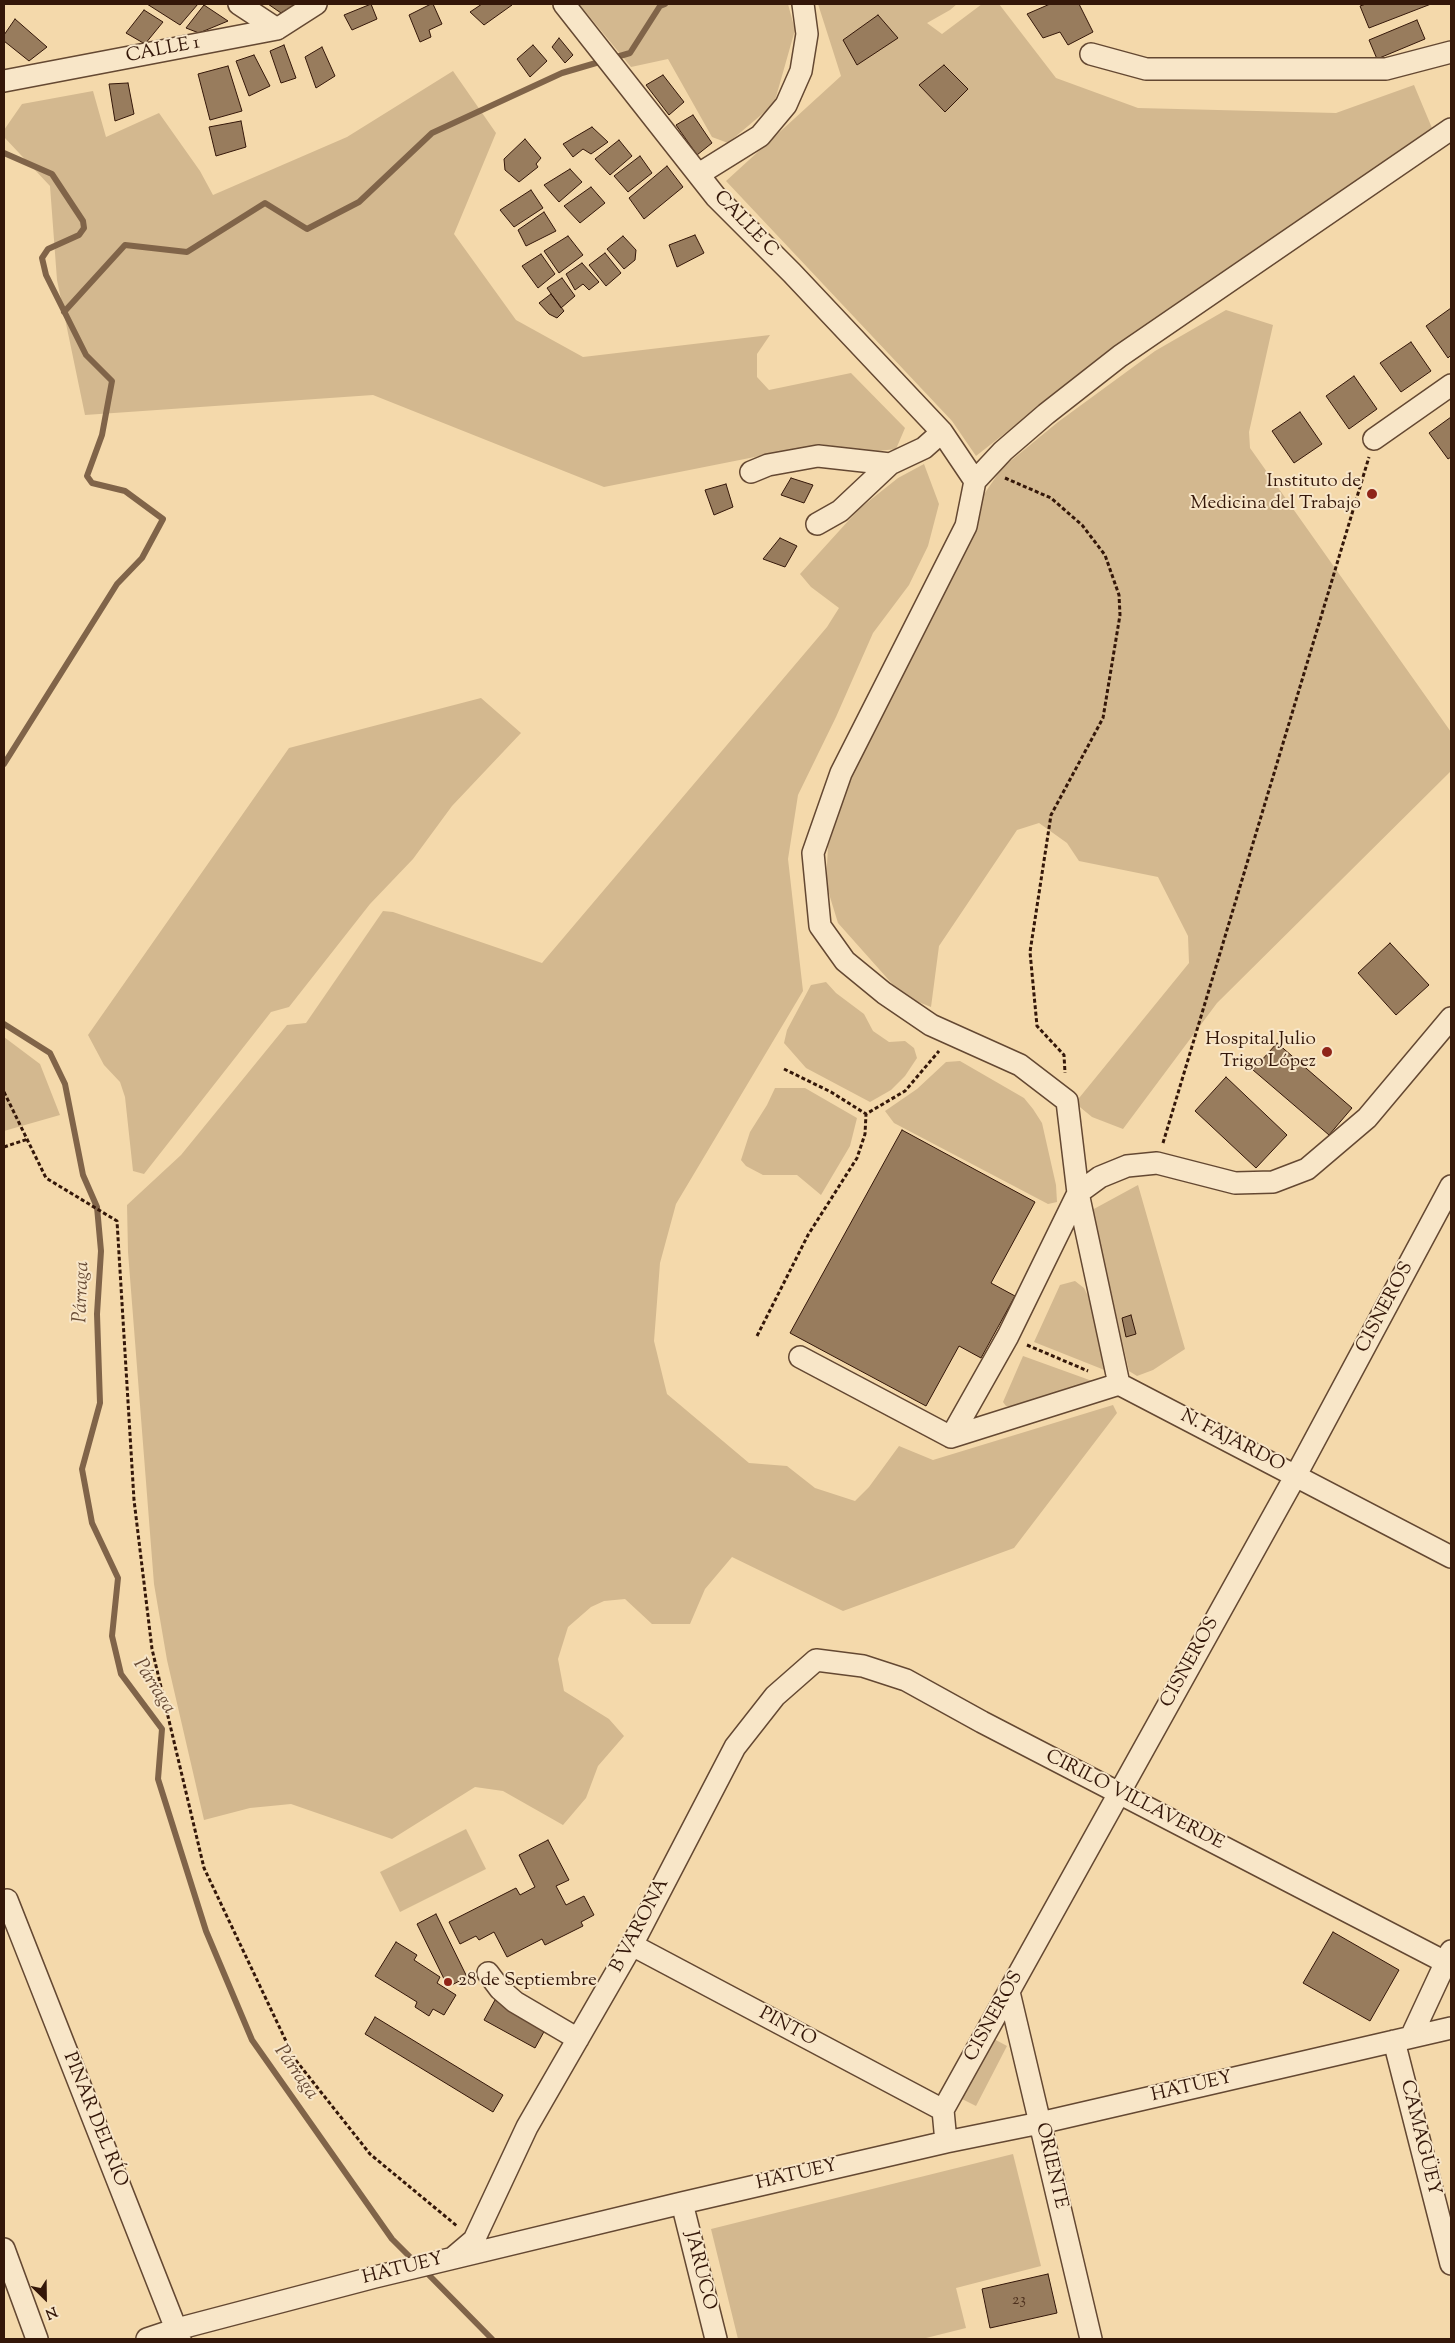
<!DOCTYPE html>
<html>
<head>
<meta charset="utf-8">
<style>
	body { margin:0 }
	#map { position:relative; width:1455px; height:2343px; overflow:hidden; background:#f4d9ab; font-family:"Sorts Mill Goudy",serif }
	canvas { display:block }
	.frame { position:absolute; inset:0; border:5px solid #341709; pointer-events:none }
	.north { position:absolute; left:20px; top:2273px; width:50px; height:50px; -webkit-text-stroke:4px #f8e6c8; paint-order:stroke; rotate:157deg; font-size:14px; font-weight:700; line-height:20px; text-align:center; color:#341709 }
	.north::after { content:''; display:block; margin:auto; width:18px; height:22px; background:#341709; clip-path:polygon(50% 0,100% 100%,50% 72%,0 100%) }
</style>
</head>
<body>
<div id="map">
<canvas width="1455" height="2343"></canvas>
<div class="frame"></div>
<div class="north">N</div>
</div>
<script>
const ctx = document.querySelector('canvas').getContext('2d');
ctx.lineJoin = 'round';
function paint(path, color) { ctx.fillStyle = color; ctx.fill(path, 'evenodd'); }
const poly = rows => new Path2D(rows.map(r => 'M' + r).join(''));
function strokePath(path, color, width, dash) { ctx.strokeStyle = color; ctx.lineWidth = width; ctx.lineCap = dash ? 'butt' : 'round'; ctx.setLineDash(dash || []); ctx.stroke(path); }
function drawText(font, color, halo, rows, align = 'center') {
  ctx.font = font + ' "Sorts Mill Goudy",serif'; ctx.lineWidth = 4; ctx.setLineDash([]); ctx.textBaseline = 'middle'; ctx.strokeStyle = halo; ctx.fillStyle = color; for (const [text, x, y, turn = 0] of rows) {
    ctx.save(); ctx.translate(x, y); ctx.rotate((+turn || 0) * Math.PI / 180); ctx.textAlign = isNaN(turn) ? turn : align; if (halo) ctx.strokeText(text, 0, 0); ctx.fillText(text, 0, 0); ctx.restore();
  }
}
paint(poly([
	[579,4,788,4,795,30,774,104,728,143,712,137,668,59,631,67],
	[818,4,957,4,950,10,927,23,942,34,982,4,999,4,1056,78,1138,108,1336,113,1414,85,1432,128,1134,332,976,456,952,421,726,181,841,76],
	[453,71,496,133,454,234,516,320,583,357,770,335,757,354,757,377,769,390,851,373,905,428,896,449,869,452,820,444,604,487,373,395,85,415,57,280,50,186,4,137,4,130,22,104,93,91,106,137,159,113,200,171,213,195,347,137],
	[1226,310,1273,325,1249,432,1250,448,1451,732,1451,771,1217,1003,1123,1129,1092,1117,1075,1103,1189,963,1188,936,1158,877,1079,861,1067,843,1039,823,1017,830,939,946,931,1007,903,996,838,923,826,884,828,846,848,785,919,634,956,571,973,536,980,500,1002,468,1058,422,1155,351],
	[924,464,939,504,928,546,909,585,873,633,836,717,798,795,788,859,803,991,676,1204,660,1263,654,1341,667,1394,749,1463,787,1466,815,1488,855,1501,869,1487,899,1446,933,1460,1113,1405,1117,1413,1014,1548,843,1611,732,1557,705,1589,690,1624,652,1624,625,1599,604,1601,591,1607,568,1627,558,1659,564,1691,609,1719,624,1736,598,1766,586,1798,563,1825,503,1791,475,1787,392,1839,291,1804,250,1808,204,1820,167,1660,154,1584,128,1252,127,1205,181,1155,287,1025,306,1023,383,911,393,912,542,963,827,627,839,608,811,587,800,574,859,509,898,478],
	[481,698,521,733,452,806,413,859,370,904,289,1007,271,1012,144,1174,133,1171,125,1097,120,1082,104,1065,88,1035,289,748],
	[826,982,836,993,864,1014,873,1031,889,1042,905,1041,914,1048,917,1058,905,1076,891,1090,870,1102,806,1068,784,1043,787,1030,811,985],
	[4,1037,40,1064,60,1115,4,1131],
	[960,1061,1024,1098,1033,1109,1042,1123,1056,1185,1057,1202,1048,1204,894,1123,885,1111,917,1089,946,1062],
	[775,1088,805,1088,857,1118,850,1146,821,1195,797,1175,763,1175,746,1166,741,1160,750,1132,767,1105],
	[1138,1185,1185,1349,1153,1370,1137,1376,1129,1371,1092,1210],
	[1075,1281,1084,1288,1088,1296,1107,1371,1034,1342,1060,1285],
	[1023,1356,1095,1382,1018,1407,1006,1406,1003,1402],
	[466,1829,486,1869,400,1912,380,1872],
	[994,2039,1007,2046,976,2106,962,2099],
	[1013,2154,1041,2266,956,2288,966,2328,922,2339,738,2339,711,2229]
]), '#d3b88f');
strokePath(poly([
	[4,153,52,174,83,221,84,228,79,235,48,249,42,258,46,275,86,355,112,381,102,435,87,476,92,483,125,491,163,519,142,558,117,584,4,764],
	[64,312,125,245,187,252,265,203,307,229,359,202,432,133,562,73,630,53,660,6,665,4],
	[4,1024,50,1053,65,1084,83,1175,97,1207,101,1251,97,1314,100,1403,82,1469,92,1523,118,1578,112,1636,121,1674,162,1729,158,1779,206,1931,252,2040,392,2239,415,2262],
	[423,2269,492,2339]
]), '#806449', 6);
const building = poly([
	[147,4,198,4,180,25,147,4],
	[268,4,296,4,281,13,268,4],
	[371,4,377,19,352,30,344,15,371,4],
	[431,4,433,4,442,24,429,30,431,37,420,42,409,15,431,4],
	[482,4,512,4,512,5,484,25,470,12,482,4],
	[1050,4,1079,4,1093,32,1068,45,1060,32,1043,38,1027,14,1050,4],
	[1366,4,1431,4,1369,28,1360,6,1366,4],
	[204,5,228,21,199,33,186,28,204,5],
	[144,10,163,22,145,44,126,33,144,10],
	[878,15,898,38,857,65,843,40,878,15],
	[15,19,47,47,29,61,4,41,4,35,15,19],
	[1417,20,1425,39,1377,59,1369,40,1417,20],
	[559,38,573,55,565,63,552,47,559,38],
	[284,45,296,78,281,83,270,51,284,45],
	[533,45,547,61,530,77,517,59,533,45],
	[322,47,335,76,316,88,305,57,322,47],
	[254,55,270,86,249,96,236,61,254,55],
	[944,65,968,89,945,112,919,85,944,65],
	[228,66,242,111,210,120,198,74,228,66],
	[663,75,684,102,669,115,646,85,663,75],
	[128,83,134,114,115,121,109,84,128,83],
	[693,115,712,143,697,155,676,125,693,115],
	[241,121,246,147,216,156,209,127,241,121],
	[592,127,608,142,591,154,583,149,573,157,563,144,592,127],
	[525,139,541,158,536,164,538,167,519,182,505,170,504,159,525,139],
	[619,140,632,156,610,175,595,159,619,140],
	[640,156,652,173,628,192,614,176,640,156],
	[667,166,683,187,644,219,629,198,667,166],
	[570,169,582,182,559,202,544,185,570,169],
	[591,187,605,203,580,223,564,206,591,187],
	[531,190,543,208,514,227,500,210,531,190],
	[544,212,556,231,526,246,518,230,544,212],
	[695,235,704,253,677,267,669,245,695,235],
	[568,236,583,255,559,273,544,251,568,236],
	[623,236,636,250,635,260,624,269,607,249,623,236],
	[605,253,621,273,606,286,589,265,605,253],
	[541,254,555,274,538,288,522,266,541,254],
	[582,263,599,282,589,290,583,284,575,290,566,274,582,263],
	[562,278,575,296,561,308,547,288,562,278],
	[551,294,564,311,557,318,549,314,539,303,551,294],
	[1451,308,1451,355,1448,358,1426,326,1451,308],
	[1411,342,1431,371,1401,392,1380,363,1411,342],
	[1354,376,1377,409,1349,429,1326,396,1354,376],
	[1300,412,1322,444,1294,463,1272,431,1300,412],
	[1451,417,1451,457,1448,459,1429,433,1451,417],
	[791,478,813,485,804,503,781,495,791,478],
	[726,484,733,507,714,515,705,490,726,484],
	[780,538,797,546,785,567,763,559,780,538],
	[1390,943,1429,985,1396,1015,1358,973,1390,943],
	[1277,1043,1352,1108,1329,1135,1253,1070,1277,1043],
	[1226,1077,1287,1135,1256,1168,1195,1111,1226,1077],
	[902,1130,1035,1202,991,1283,1015,1296,981,1358,959,1346,926,1406,790,1333,902,1130],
	[1131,1315,1136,1334,1126,1337,1122,1318,1131,1315],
	[548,1840,569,1880,556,1886,566,1905,584,1896,594,1915,581,1922,583,1926,545,1945,542,1939,507,1957,494,1932,479,1940,476,1936,460,1944,449,1922,516,1888,520,1895,535,1887,519,1855,548,1840],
	[436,1914,467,1977,448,1987,417,1924,436,1914],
	[1333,1932,1399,1970,1370,2021,1303,1983,1333,1932],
	[396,1942,417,1955,414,1960,440,1977,437,1983,456,1995,444,2015,433,2009,429,2016,415,2007,417,2002,375,1976,396,1942],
	[495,2000,546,2028,535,2048,484,2020,495,2000],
	[375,2017,503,2095,493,2112,365,2034,375,2017],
	[1048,2274,1057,2313,990,2328,982,2289,1048,2274]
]);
paint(building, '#987c5d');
strokePath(building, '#341709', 1);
const minor = poly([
	[239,4,277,29],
	[564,4,716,197,792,273,942,432,975,481],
	[1091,54,1146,69,1386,69,1451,52],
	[4,81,277,29,316,4],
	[699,174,760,136,786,105,801,71,807,34,803,4],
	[1374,439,1451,385],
	[751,472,768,465,818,456,890,464,924,448,942,432],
	[817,524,840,511,890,464],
	[800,1357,951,1437,1008,1336,1078,1193,1100,1177,1127,1166,1157,1163,1235,1183,1273,1182,1307,1169,1367,1118,1451,1018],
	[1119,1384,1078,1193,1067,1101,1020,1065,931,1025,884,993,845,961,820,926,813,853,841,773,966,526,975,481,1003,451,1046,414,1120,356,1451,129],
	[1119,1384,1451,1557],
	[951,1437,1119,1384],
	[7,1900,180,2339],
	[632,1945,943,2110],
	[488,1973,500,1989,515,2002,578,2039],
	[1009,1992,1091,2339],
	[1411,2037,1451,1951],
	[1394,2041,1451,2264],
	[946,2142,943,2110,1296,1475,1451,1186],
	[682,2203,716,2339],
	[4,2249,37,2339],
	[454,2257,474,2240,527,2127,632,1945,735,1747,775,1696,816,1660,863,1666,906,1680,982,1722,1445,1962],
	[147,2339,177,2329,375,2277,682,2203,946,2142,1040,2123,1451,2028]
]);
strokePath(minor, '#644832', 24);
strokePath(poly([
	[1005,478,1051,498,1082,525,1105,555,1119,595,1120,615,1103,718,1051,815,1030,952,1037,1026,1064,1055,1065,1073],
	[784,1069,831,1092,866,1114],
	[4,1092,46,1178,117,1221,134,1500,152,1649,204,1868,294,2058,370,2154,457,2226],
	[1163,1143,1369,457],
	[4,1147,28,1139],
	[757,1336,808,1235,857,1158,865,1134,866,1114,905,1091,939,1051],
	[1027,1345,1088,1371]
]), '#341709', 3, [4, 2.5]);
strokePath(minor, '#f8e6c8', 21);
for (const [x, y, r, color] of [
	[1372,494,6,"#8f2418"],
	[1327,1052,6,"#8f2418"],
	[448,1982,5,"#8f2418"]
]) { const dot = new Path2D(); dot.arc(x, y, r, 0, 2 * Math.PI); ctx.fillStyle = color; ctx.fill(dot); strokePath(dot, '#f8e6c8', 2); }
drawText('16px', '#4d301e', null, [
	["23",1019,2301]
]);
drawText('19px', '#341709', '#f8e6c8', [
	["CALLE 1",163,51,-11],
	["CALLE C",745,225,46],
	["CISNEROS",1386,1308,-62],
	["N. FAJARDO",1232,1442,27],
	["CISNEROS",1191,1663,-61],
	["CIRILO VILLAVERDE",1134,1801,27],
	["B VARONA",641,1926,-62],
	["CISNEROS",995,2017,-61],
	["PINTO",787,2028,28],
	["HATUEY",1192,2088,-13],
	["PINAR DEL RÍO",94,2120,68],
	["CAMAGÜEY",1419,2138,76],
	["ORIENTE",1050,2166,77],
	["HATUEY",797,2176,-13],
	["HATUEY",403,2270,-14],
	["JARUCO",699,2271,76]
]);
drawText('19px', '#341709', '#f8e6c8', [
	["Instituto de",1361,483],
	["Medicina del Trabajo",1361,505],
	["Hospital Julio",1316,1041],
	["Trigo López",1316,1063],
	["28 de Septiembre",458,1982,"left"]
], 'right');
drawText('italic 20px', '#674a34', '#f8e6c8', [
	["Párraga",83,1292,-88],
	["Párraga",153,1687,57],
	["Párraga",295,2073,55]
]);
</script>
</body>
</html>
